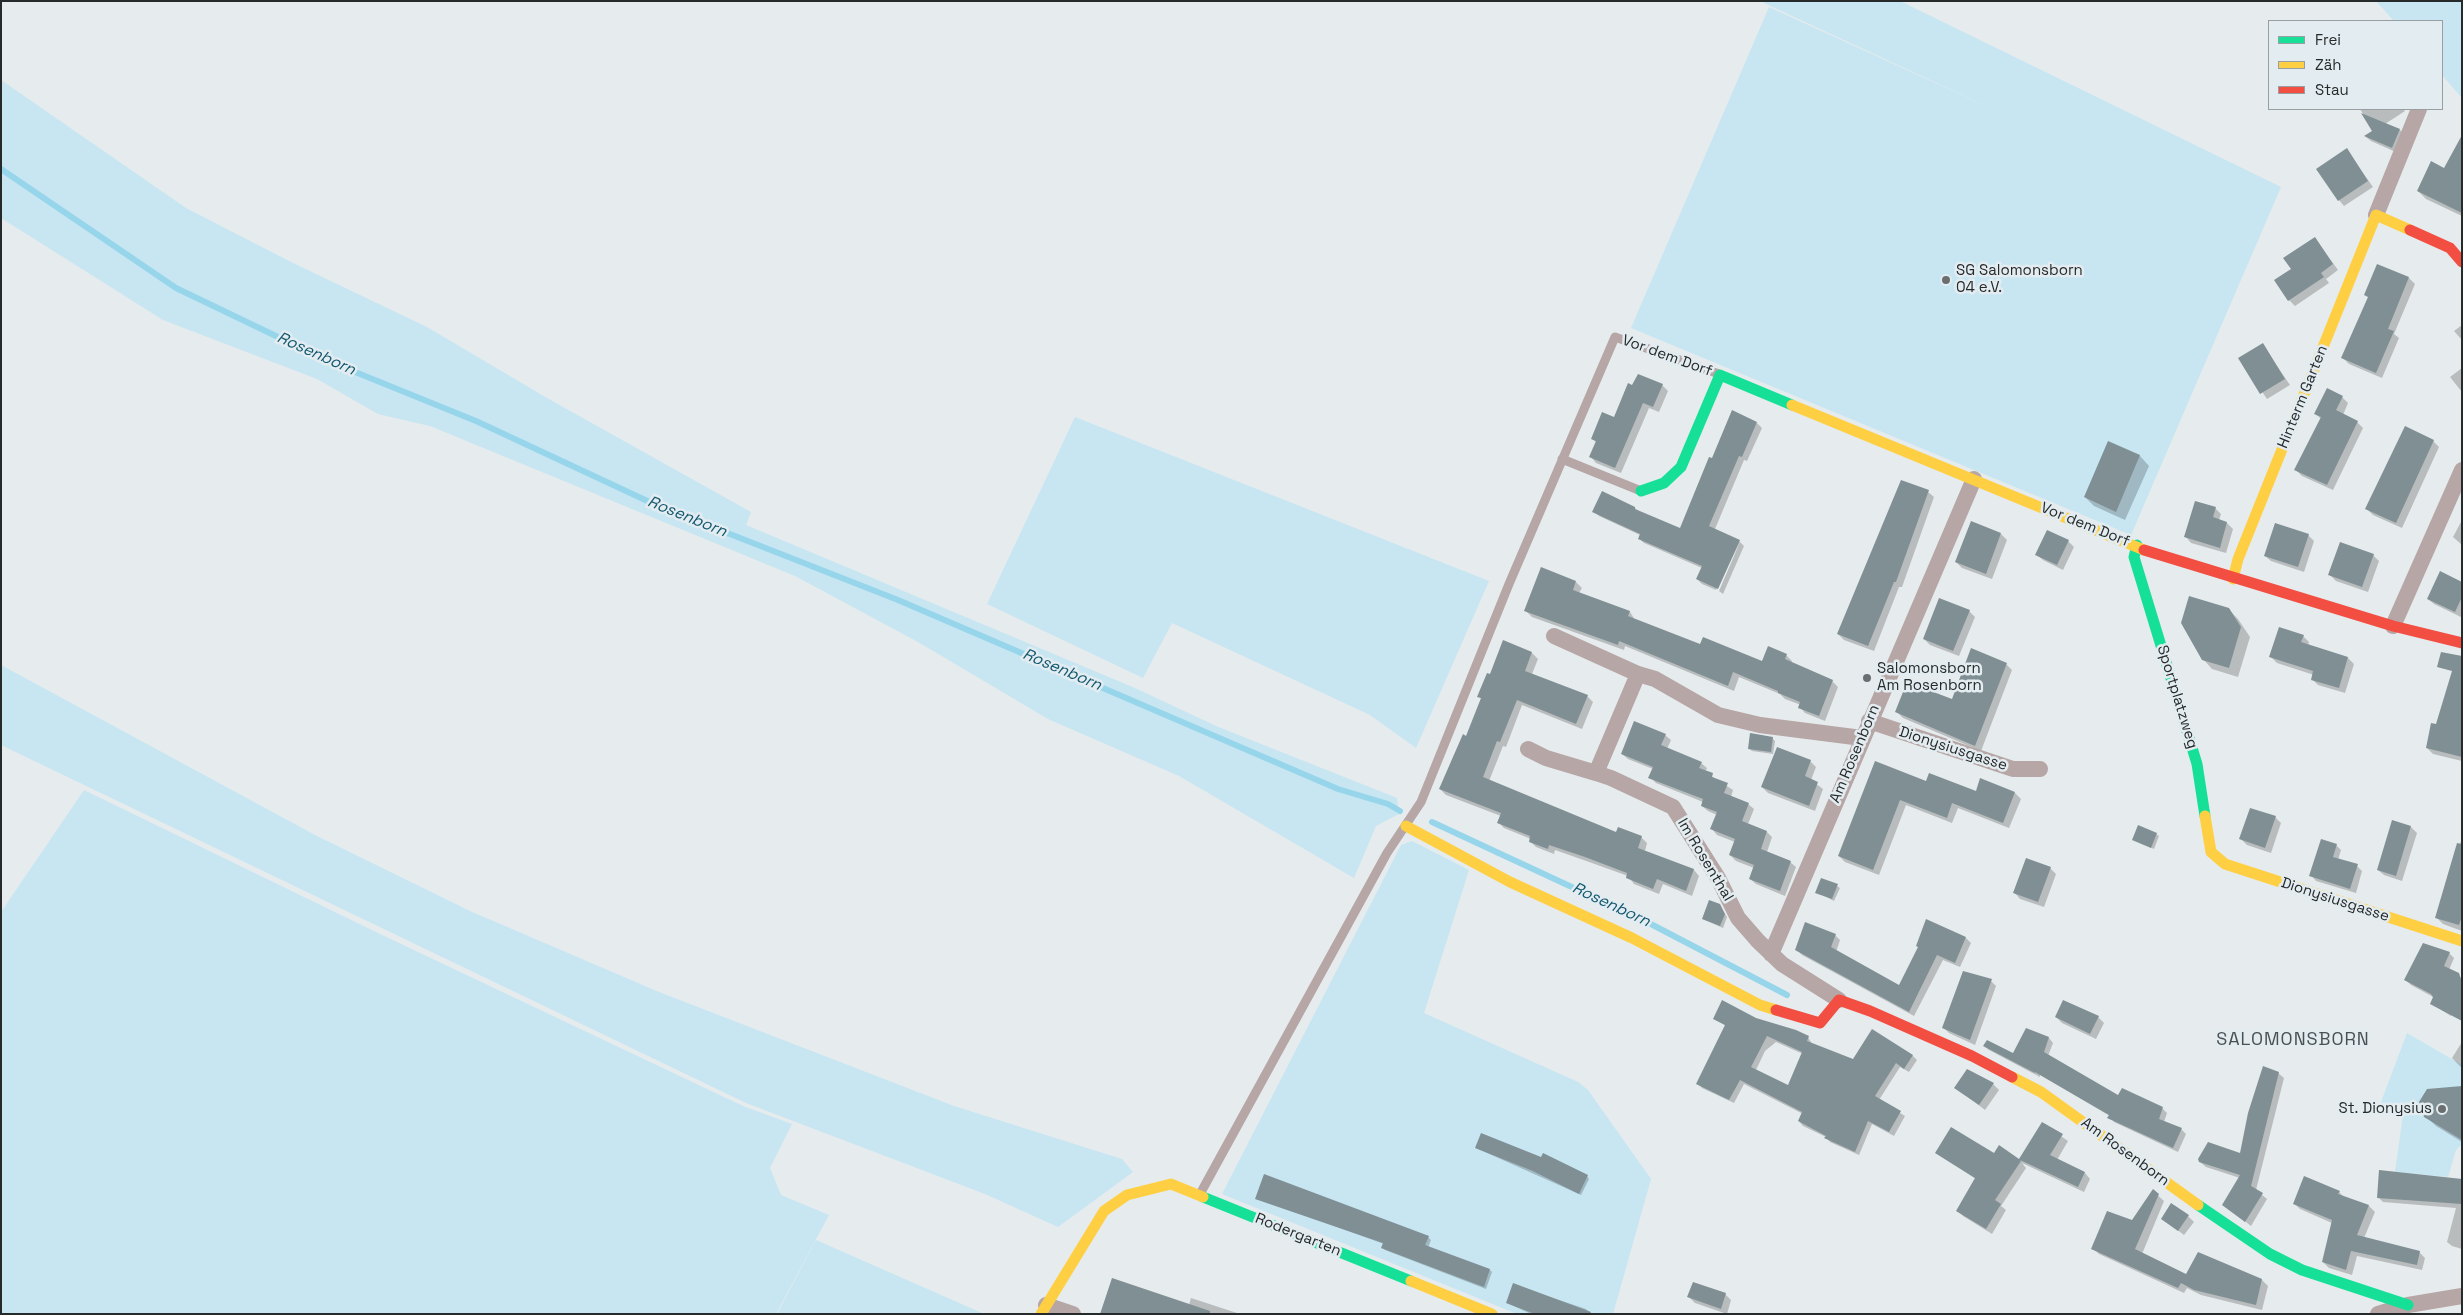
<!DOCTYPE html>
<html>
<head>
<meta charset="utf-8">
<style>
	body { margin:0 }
	#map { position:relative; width:2463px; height:1315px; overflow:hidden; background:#e6ebed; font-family:"Space Grotesk",sans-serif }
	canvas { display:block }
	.frame { position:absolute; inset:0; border:2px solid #272a2b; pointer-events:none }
	.legend { position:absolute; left:2268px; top:20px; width:175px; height:90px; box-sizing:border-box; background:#e3ecf0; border:1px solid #989ea1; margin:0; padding:6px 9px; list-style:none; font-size:15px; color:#272a2b }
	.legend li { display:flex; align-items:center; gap:10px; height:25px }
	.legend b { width:25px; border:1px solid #989ea1 }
</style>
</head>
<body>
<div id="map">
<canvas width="2463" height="1315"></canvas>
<div class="frame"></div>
<ul class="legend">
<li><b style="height:6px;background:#16e098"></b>Frei</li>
<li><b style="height:6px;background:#ffcf43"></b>Zäh</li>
<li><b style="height:6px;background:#f24e42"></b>Stau</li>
</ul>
</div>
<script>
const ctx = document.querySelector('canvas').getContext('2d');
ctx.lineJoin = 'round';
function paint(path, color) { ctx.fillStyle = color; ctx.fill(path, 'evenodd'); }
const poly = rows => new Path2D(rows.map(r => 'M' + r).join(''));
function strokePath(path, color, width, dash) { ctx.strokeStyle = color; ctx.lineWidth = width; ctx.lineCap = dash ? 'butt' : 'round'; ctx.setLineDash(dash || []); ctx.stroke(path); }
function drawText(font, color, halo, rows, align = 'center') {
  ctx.font = font + ' "Space Grotesk",sans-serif'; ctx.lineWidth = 5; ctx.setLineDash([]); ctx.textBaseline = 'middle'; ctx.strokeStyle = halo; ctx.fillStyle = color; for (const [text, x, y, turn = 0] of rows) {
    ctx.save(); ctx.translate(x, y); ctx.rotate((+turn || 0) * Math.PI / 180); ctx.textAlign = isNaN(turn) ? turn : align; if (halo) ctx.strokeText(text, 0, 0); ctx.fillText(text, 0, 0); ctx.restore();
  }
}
paint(poly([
	[1764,1,1900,1,2281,187,2131,535,1631,328,1769,7,2010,117,1764,3],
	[2376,1,2462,1,2462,98,2442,75,2442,21,2394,21],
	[1,80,186,208,293,263,427,327,547,398,751,512,746,525,1135,688,1216,726,1397,798,1399,814,1376,826,1354,878,1179,776,1048,719,918,642,795,576,430,426,378,414,317,379,163,320,1,218],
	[1075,417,1489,581,1416,748,1370,715,1172,623,1143,678,987,604],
	[1,665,315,835,470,911,659,992,954,1106,1122,1159,1133,1172,1058,1227,985,1194,746,1103,1,745],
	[84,790,380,934,743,1106,792,1124,770,1168,781,1195,829,1215,776,1314,1,1314,1,912],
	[1412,841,1469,870,1424,1013,1578,1082,1588,1090,1651,1179,1613,1314,1517,1314,1222,1194,1401,845],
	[2407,1033,2462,1065,2462,1144,2456,1150,2448,1177,2395,1172,2403,1115,2381,1102],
	[816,1240,982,1313,983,1314,777,1314]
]), '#c7e6f2');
paint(poly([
	[2360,109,2403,109,2405,111,2385,124,2400,130,2405,135,2398,153,2371,141,2366,137,2374,131],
	[2347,150,2373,187,2344,206,2339,200],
	[2462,161,2462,216,2426,199,2418,191,2445,169],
	[2315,238,2338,270,2326,279,2329,283,2295,306,2289,300,2292,270],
	[2378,266,2409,278,2415,284,2394,334,2399,338,2382,378,2349,364,2343,358,2369,298,2366,295],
	[2462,325,2462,340,2454,331],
	[2262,344,2290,385,2267,399,2240,359],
	[2462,368,2462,392,2450,377],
	[1662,385,1668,391,1659,412,1649,408,1621,473,1596,463,1591,457,1597,443,1592,439,1614,419],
	[2342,397,2348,403,2343,415,2357,422,2363,428,2333,490,2302,476,2296,470,2321,419,2316,414],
	[1757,423,1762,428,1747,461,1744,460,1715,529,1740,542,1716,590,1702,584,1697,579,1702,568,1644,543,1639,538,1640,535,1599,516,1594,511,1635,508,1639,512,1680,529,1712,460],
	[2433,441,2439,447,2402,528,2373,515,2367,509],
	[2109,443,2140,456,2149,466,2125,520,2094,506,2085,497],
	[1928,492,1934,497,1902,587,1899,587,1874,651,1844,640,1838,634],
	[2215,508,2221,514,2219,520,2227,523,2233,529,2226,553,2191,543,2186,537],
	[2462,520,2462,545,2453,537],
	[2001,534,2007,540,1992,579,1962,568,1956,562],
	[2308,535,2314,541,2304,572,2271,561,2265,556],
	[2068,541,2074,547,2063,570,2043,560,2037,555],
	[1740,542,1744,546,1723,594,1719,591],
	[2373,555,2379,561,2368,592,2336,581,2330,575],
	[1576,582,1582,588,1579,593,1630,612,1635,620,1701,645,1763,662,1786,655,1792,661,1791,663,1832,681,1838,687,1825,721,1805,713,1800,707,1801,705,1785,699,1780,694,1739,677,1734,691,1625,646,1624,650,1532,617,1526,611],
	[2462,583,2461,617,2434,604,2428,599],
	[2228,609,2238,619,2250,637,2238,677,2212,669,2203,659],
	[1969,611,1975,617,1959,656,1930,645,1924,639],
	[2303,636,2309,642,2308,646,2348,658,2354,664,2345,693,2318,685,2312,679,2314,675,2277,663,2271,657],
	[1504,642,1532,653,1538,659,1532,674,1587,696,1593,702,1582,729,1522,705,1506,747,1503,746,1489,781,1617,833,1641,837,1647,843,1645,851,1694,870,1699,876,1692,896,1663,884,1659,894,1634,884,1628,876,1592,863,1555,850,1554,854,1536,847,1530,841,1531,839,1504,828,1498,822,1501,816,1446,795,1440,789,1467,737,1482,699,1479,697,1491,676],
	[2006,664,2012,670,1981,751,1903,718,1897,712,1952,700],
	[2462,684,2462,761,2433,754,2427,748],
	[1665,735,1671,740,1667,749,1701,763,1707,768,1705,772,1733,790,1731,797,1748,804,1754,809,1748,824,1767,832,1772,837,1767,852,1790,862,1796,867,1785,896,1756,884,1750,879,1754,868,1736,861,1730,855,1735,842,1717,835,1712,829,1717,815,1708,811,1702,806,1703,802,1656,783,1650,777,1653,769,1628,759,1622,754],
	[1772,738,1775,741,1773,754,1752,751,1749,748],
	[1810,761,1816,767,1811,780,1823,789,1815,811,1768,793,1762,787],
	[1876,762,1926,782,1976,792,2015,793,2021,799,2009,828,1958,808,1952,823,1906,805,1879,875,1845,862,1839,856],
	[2275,817,2281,823,2271,853,2247,845,2241,839],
	[2411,827,2417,833,2402,881,2384,875,2378,870],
	[2156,834,2159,836,2154,849,2134,840],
	[2462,838,2462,931,2443,924,2436,917],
	[2336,845,2341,850,2338,860,2357,866,2362,871,2356,893,2316,881,2311,875],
	[2050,868,2056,874,2044,907,2020,899,2015,893],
	[1837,886,1840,888,1834,901,1817,892],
	[1719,905,1727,917,1723,928,1703,919],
	[1835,935,1840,940,1836,952,1899,987,1919,947,1966,938,1971,943,1960,967,1943,960,1914,1016,1802,955,1797,950],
	[2449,953,2454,958,2449,970,2462,978,2462,997,2451,1016,2432,1004,2435,998,2411,985,2406,980],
	[1991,981,1996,986,1975,1045,1949,1033,1943,1027],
	[2056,1017,2098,1017,2104,1023,2096,1039,2062,1023],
	[1714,1018,1755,1019,1808,1037,1812,1044,1854,1061,1873,1031,1913,1056,1917,1060,1909,1072,1900,1067,1879,1100,1905,1116,1894,1136,1872,1124,1859,1155,1830,1142,1826,1137,1803,1126,1799,1121,1803,1114,1744,1084,1734,1103,1702,1088,1698,1084,1726,1026],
	[1776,1042,1803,1054,1789,1087,1756,1070,1765,1051],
	[2026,1030,2049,1038,2053,1043,2048,1056,2119,1097,2162,1108,2167,1113,2164,1122,2181,1129,2186,1134,2178,1152,2114,1122,2110,1116,2040,1075,2040,1077,1989,1050,1984,1046,2013,1055],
	[2462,1042,2462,1068,2452,1058],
	[2278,1073,2284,1078,2256,1190,2267,1199,2251,1226,2224,1205,2240,1178,2206,1167,2200,1162,2241,1155],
	[1993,1084,1999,1090,1985,1110,1956,1088],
	[2462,1087,2462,1142,2436,1126,2426,1116],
	[2042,1123,2068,1141,2057,1160,2085,1173,2090,1179,2084,1192,2022,1163,2026,1168,2001,1206,2006,1210,1992,1234,1963,1216,1957,1210,1976,1179,1936,1153,1994,1155,2019,1161],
	[1476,1148,1587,1176,1589,1179,1581,1195],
	[2462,1176,2462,1249,2452,1246,2447,1242,2456,1208,2383,1202,2378,1197,2461,1180],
	[2153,1191,2164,1201,2142,1254,2186,1275,2262,1280,2268,1286,2262,1310,2201,1295,2187,1288,2184,1293,2099,1254,2093,1248,2132,1221],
	[2339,1192,2344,1197,2369,1206,2375,1212,2364,1238,2419,1252,2425,1258,2422,1270,2357,1256,2352,1275,2329,1268,2323,1262,2332,1223,2300,1209,2294,1203],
	[1257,1198,1428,1237,1431,1240,1428,1248,1490,1270,1492,1272,1486,1289,1385,1250,1383,1248,1384,1244],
	[2188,1216,2194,1222,2184,1235,2163,1219],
	[1514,1285,1586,1309,1589,1312,1588,1314,1531,1314,1507,1303],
	[1725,1294,1731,1300,1727,1314,1695,1303,1689,1297],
	[1191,1298,1240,1314,1106,1314,1189,1305]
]), '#0003');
strokePath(poly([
	[1,169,176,288,328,361,476,421,656,505,898,600,1338,789,1388,804,1400,811],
	[1432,822,1647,922,1787,995]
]), '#97d5eb', 6);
paint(poly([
	[2361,113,2400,129,2392,148,2364,136,2372,131],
	[2462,135,2462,213,2417,191,2431,161,2444,168],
	[2347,148,2368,181,2338,201,2316,169],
	[2315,237,2333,264,2321,273,2324,277,2288,301,2274,280,2291,269,2283,258],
	[2377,264,2409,277,2388,329,2394,331,2376,373,2341,358,2368,297,2364,295],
	[2263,343,2285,379,2260,394,2238,358],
	[1638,374,1663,384,1653,407,1643,403,1615,468,1589,457,1596,441,1591,439,1602,412,1614,417,1628,383,1632,385],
	[2327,388,2343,396,2336,410,2358,421,2327,485,2294,470,2321,417,2314,414],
	[1732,410,1757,422,1742,457,1739,456,1709,526,1740,540,1718,589,1696,579,1702,566,1638,539,1640,534,1592,512,1602,491,1635,507,1635,509,1680,528,1709,457,1712,458],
	[2405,426,2434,440,2396,523,2365,509],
	[2108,441,2140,455,2116,512,2084,497],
	[1901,480,1929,490,1896,582,1894,582,1868,646,1837,634],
	[2195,501,2216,507,2213,517,2227,522,2220,548,2184,537],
	[1971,521,2001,533,1986,574,1955,562],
	[2275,523,2309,534,2298,567,2264,556],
	[2047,530,2069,540,2057,565,2035,555],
	[2340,542,2374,554,2362,587,2328,575],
	[1541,567,1576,581,1573,590,1630,611,1628,616,1700,644,1703,637,1762,661,1768,646,1787,654,1785,659,1833,680,1819,716,1798,708,1800,702,1778,693,1778,691,1733,672,1728,686,1619,641,1618,645,1524,611],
	[2440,571,2462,582,2462,597,2455,612,2427,599],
	[2189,596,2229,608,2241,627,2229,668,2202,660,2181,623],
	[1939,598,1970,610,1953,651,1923,639],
	[2279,627,2304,635,2301,642,2348,657,2339,688,2311,680,2313,671,2269,657],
	[1503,640,1532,652,1525,671,1588,695,1576,724,1517,700,1500,742,1497,741,1483,777,1616,832,1618,827,1642,836,1638,848,1694,869,1686,891,1657,879,1653,889,1626,878,1627,873,1585,857,1549,845,1548,849,1529,842,1530,836,1497,823,1501,813,1439,789,1463,734,1466,736,1481,698,1477,697,1487,673,1490,674],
	[1971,648,2007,663,1975,746,1895,712,1907,682,1952,699],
	[2441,652,2462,656,2462,757,2426,748,2431,723,2436,724,2452,671,2437,667],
	[1634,721,1666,734,1661,745,1702,762,1699,768,1713,773,1712,777,1728,783,1724,793,1749,803,1742,821,1767,831,1761,849,1791,861,1780,891,1749,879,1754,865,1729,855,1735,839,1710,829,1717,812,1701,806,1703,799,1648,778,1653,767,1621,754],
	[1750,733,1773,737,1771,752,1748,749],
	[1777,747,1811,760,1805,776,1818,782,1809,806,1761,787],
	[1875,761,1926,781,1929,773,1976,791,1980,778,2015,792,2003,823,1952,803,1947,818,1900,800,1873,870,1838,856],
	[2250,808,2276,816,2265,848,2239,839],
	[2392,820,2411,826,2396,876,2377,870],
	[2138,825,2157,833,2151,848,2132,840],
	[2321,839,2337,844,2333,857,2358,864,2350,889,2309,876],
	[2457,843,2462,844,2462,916,2459,925,2435,918],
	[2026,858,2051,867,2038,902,2013,893],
	[1821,878,1838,884,1832,899,1815,893],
	[1709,900,1720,904,1725,914,1720,926,1702,919],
	[1926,919,1966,937,1955,963,1937,955,1909,1012,1795,950,1805,922,1836,934,1831,947,1899,985,1918,947,1916,946],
	[2423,943,2450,952,2444,966,2459,973,2462,983,2462,1021,2430,1004,2433,997,2431,994,2404,980],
	[1963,971,1992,979,1970,1040,1942,1028],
	[1722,1000,1756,1018,1796,1030,1809,1036,1807,1041,1853,1059,1872,1029,1913,1055,1904,1069,1896,1063,1875,1096,1901,1111,1889,1132,1868,1121,1855,1152,1824,1138,1826,1136,1798,1121,1802,1112,1740,1080,1729,1100,1696,1084,1725,1025,1713,1019],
	[1767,1036,1802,1052,1788,1085,1751,1067],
	[2063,1000,2099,1016,2090,1034,2055,1017],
	[2026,1028,2049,1037,2044,1052,2118,1095,2122,1088,2163,1107,2159,1119,2182,1128,2173,1148,2107,1118,2109,1115,2035,1072,2035,1073,1983,1046,1987,1040,2013,1053],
	[2263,1066,2279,1072,2251,1186,2263,1193,2245,1222,2222,1205,2240,1175,2199,1162,2198,1159,2208,1142,2240,1153,2248,1113],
	[1967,1069,1994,1083,1979,1105,1954,1088],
	[2462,1086,2462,1140,2424,1117,2419,1102,2427,1089],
	[2042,1122,2063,1134,2050,1155,2085,1172,2078,1187,2020,1160,2021,1161,1995,1200,2001,1204,1986,1229,1956,1211,1975,1178,1935,1153,1951,1127,1994,1153,1999,1145,2019,1159],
	[1481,1133,1541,1157,1543,1153,1588,1175,1579,1194,1533,1171,1475,1148],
	[2379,1170,2462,1179,2462,1204,2377,1198],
	[1264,1174,1429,1236,1425,1245,1490,1269,1484,1287,1381,1248,1383,1243,1255,1199],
	[2304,1176,2340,1191,2338,1194,2369,1205,2357,1235,2420,1251,2417,1265,2351,1251,2346,1270,2322,1262,2332,1220,2293,1204],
	[2153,1189,2159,1194,2135,1249,2186,1274,2198,1252,2262,1279,2256,1305,2194,1290,2181,1283,2178,1288,2091,1249,2107,1211,2132,1220],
	[2171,1203,2189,1215,2178,1231,2161,1219],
	[1112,1278,1210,1311,1210,1314,1100,1314],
	[1693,1282,1726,1293,1721,1309,1687,1297],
	[1513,1283,1591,1312,1590,1314,1535,1314,1506,1303]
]), '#7f8f94');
strokePath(poly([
	[1562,459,1641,491],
	[1200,1194,1387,853,1421,802,1509,584,1615,337,1719,374]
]), '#b6a6a6', 9);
strokePath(poly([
	[2376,215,2419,109],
	[2393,626,2462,470],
	[1554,636,1638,674,1655,679,1718,715,1760,725,1862,738],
	[1638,674,1596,773,1611,778,1673,807,1718,878,1738,918,1758,941,1782,964,1839,1000],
	[1869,721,2013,769,2040,769],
	[1528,749,1546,758,1596,773],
	[1771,954,1974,479],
	[1046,1305,1073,1314],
	[2378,1314,2408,1305,2462,1296]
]), '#b6a6a6', 16);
strokePath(poly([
	[1641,491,1664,483,1681,467,1720,375,1792,405],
	[2137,545,2134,557,2197,764,2205,816],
	[1203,1197,1411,1281],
	[2198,1205,2270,1254,2302,1270,2408,1305]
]), '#16e098', 11);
strokePath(poly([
	[1792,405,2144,550],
	[2233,579,2238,559,2376,215,2410,230],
	[2205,816,2211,852,2225,864,2462,941],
	[1406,826,1510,882,1632,938,1760,1005,1776,1010],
	[2012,1077,2041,1092,2198,1205],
	[1411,1281,1492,1314],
	[1041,1314,1104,1211,1127,1195,1171,1184,1203,1197]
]), '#ffcf43', 11);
strokePath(poly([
	[2410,230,2450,248,2462,262],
	[2144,550,2393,626,2462,643],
	[1776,1010,1820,1023,1839,1000,1870,1011,1972,1056,2012,1077]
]), '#f24e42', 11);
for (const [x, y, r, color] of [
	[1946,280,5,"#6a6e6f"],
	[1867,678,5,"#6a6e6f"],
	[2442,1109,5,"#6a6e6f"]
]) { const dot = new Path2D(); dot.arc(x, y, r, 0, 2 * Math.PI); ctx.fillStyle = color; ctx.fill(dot); strokePath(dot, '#e3ecf0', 2); }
drawText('15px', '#272a2b', '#e3ecf0', [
	["SG Salomonsborn",1956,271],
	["04 e.V.",1956,288],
	["Salomonsborn",1877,669],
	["Am Rosenborn",1877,686],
	["St. Dionysius",2432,1109,"right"]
], 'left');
drawText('15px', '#272a2b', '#e3ecf0', [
	["Vor dem Dorf",1667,356,20],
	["Hinterm Garten",2303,397,-68],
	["Vor dem Dorf",2085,525,22],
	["Sportplatzweg",2177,697,73],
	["Dionysiusgasse",1953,749,18],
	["Am Rosenborn",1855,754,-67],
	["Im Rosenthal",1705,860,59],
	["Dionysiusgasse",2335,900,18],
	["Am Rosenborn",2125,1152,36],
	["Rodergarten",1298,1235,22]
]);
drawText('italic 16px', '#12596f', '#e3ecf0', [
	["Rosenborn",316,354,24],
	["Rosenborn",687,517,22],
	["Rosenborn",1062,670,23],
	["Rosenborn",1611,905,25]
]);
ctx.letterSpacing = '1px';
drawText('18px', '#495153', '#e3ecf0', [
	["SALOMONSBORN",2293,1040]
]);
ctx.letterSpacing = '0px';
</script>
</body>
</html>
